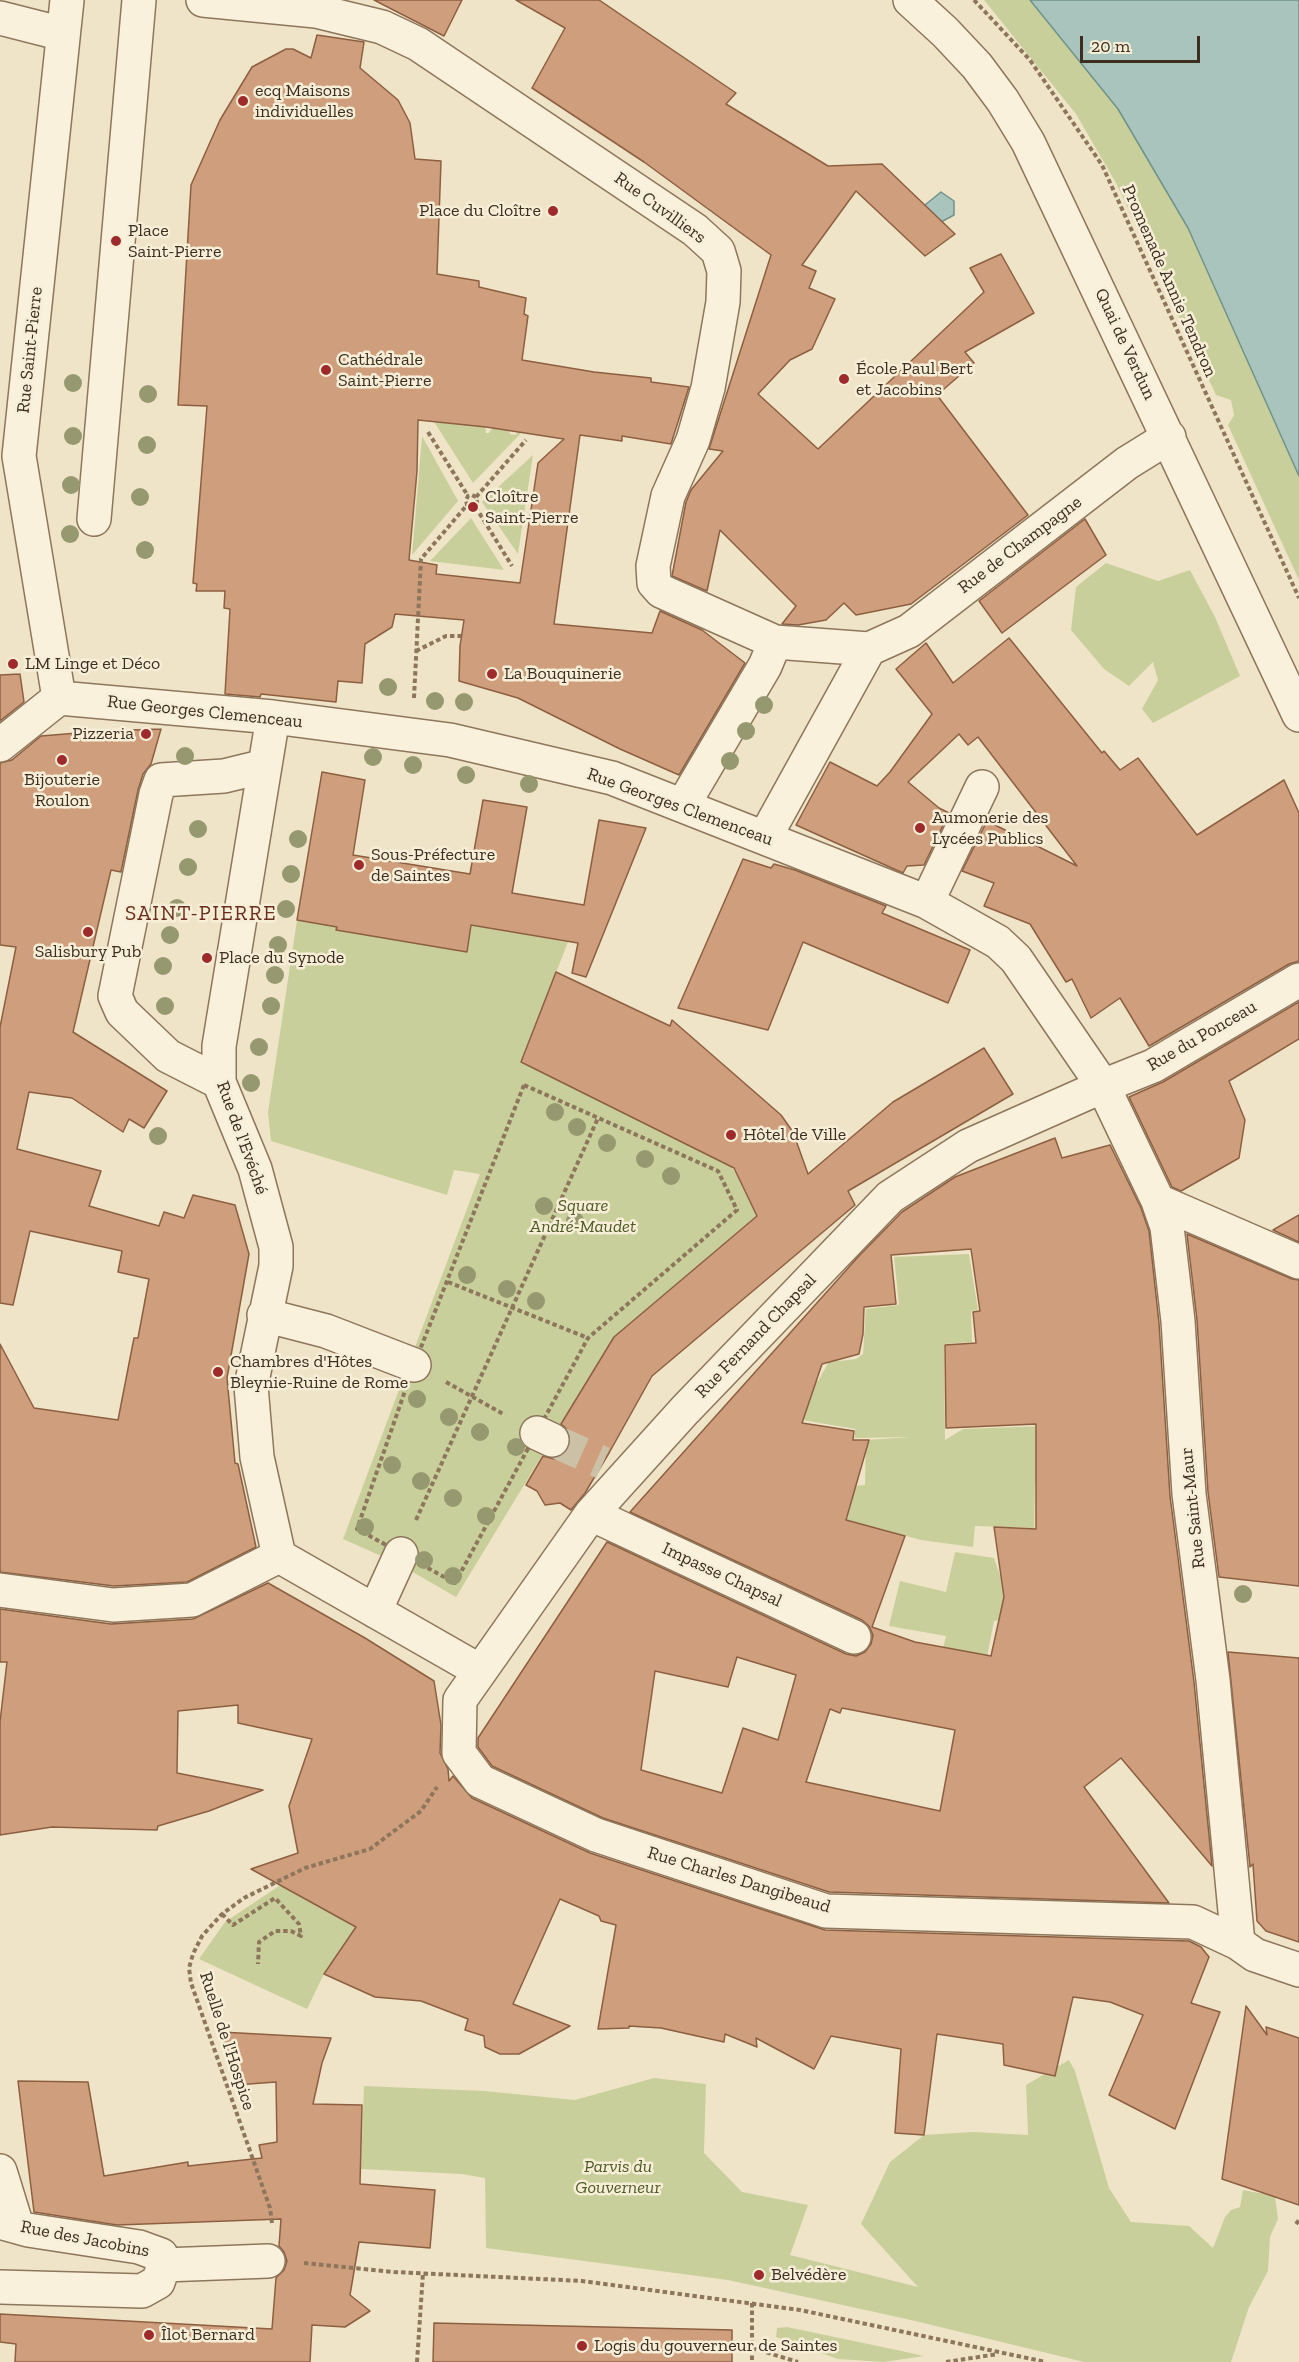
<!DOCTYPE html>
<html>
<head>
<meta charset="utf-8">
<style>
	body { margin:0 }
	#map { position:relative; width:1299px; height:2362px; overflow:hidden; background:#f0e4c8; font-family:"Zilla Slab",serif }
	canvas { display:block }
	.scale { position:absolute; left:1080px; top:36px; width:120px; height:27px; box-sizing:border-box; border:3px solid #3d2e20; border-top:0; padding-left:8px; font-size:18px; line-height:21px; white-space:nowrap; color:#3d2e20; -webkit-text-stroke:4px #f7eed8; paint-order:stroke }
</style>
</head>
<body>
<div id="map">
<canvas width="1299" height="2362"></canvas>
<div class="scale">20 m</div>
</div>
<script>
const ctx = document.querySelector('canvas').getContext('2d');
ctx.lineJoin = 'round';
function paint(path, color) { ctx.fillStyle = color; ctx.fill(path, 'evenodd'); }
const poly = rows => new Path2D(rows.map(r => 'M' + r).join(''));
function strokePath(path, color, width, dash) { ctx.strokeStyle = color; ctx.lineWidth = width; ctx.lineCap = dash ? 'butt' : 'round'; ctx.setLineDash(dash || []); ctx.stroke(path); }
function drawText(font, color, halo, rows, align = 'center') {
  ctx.font = font + ' "Zilla Slab",serif'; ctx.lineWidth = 5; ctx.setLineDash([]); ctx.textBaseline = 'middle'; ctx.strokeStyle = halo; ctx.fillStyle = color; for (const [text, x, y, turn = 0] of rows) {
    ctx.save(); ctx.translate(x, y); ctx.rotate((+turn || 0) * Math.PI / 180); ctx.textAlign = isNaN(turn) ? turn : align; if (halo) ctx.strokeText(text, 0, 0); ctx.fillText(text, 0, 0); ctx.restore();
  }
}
paint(poly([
	[984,0,1030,0,1118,109,1188,228,1299,476,1299,580,1228,425,1234,415,1231,400,1216,395,1116,183,1076,114],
	[433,420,468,425,485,424,486,433,489,433,495,424,507,425,510,434,516,435,518,428,525,429,473,483],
	[422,436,458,501,412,555,422,437],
	[533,455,518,554,482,502],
	[471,518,504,570,430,561],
	[1106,563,1158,581,1190,570,1215,617,1240,676,1153,723,1142,709,1158,680,1153,662,1129,686,1104,669,1071,630,1076,587],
	[297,920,337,927,337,930,467,952,471,925,568,942,521,1062,714,1158,715,1148,742,1180,740,1182,747,1196,752,1192,781,1195,614,1337,456,1597,397,1563,343,1539,480,1174,454,1170,447,1195,271,1141,268,1112],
	[969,1254,978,1310,971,1311,972,1342,944,1344,945,1440,963,1429,1069,1425,1071,1483,1035,1482,1034,1528,975,1526,973,1547,921,1540,847,1520,853,1486,865,1485,866,1440,911,1437,855,1438,855,1429,802,1420,809,1382,818,1381,831,1358,840,1361,856,1359,863,1354,866,1309,899,1305,894,1257],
	[955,1552,994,1558,1001,1578,1097,1569,1000,1620,994,1621,975,1718,928,1711,946,1636,889,1626,900,1581,946,1592],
	[288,1880,388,1947,386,1982,334,1959,324,1974,307,2009,199,1959,225,1922],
	[1069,2060,1075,2071,1109,2188,1131,2222,1189,2226,1213,2248,1225,2217,1231,2210,1240,2207,1243,2190,1275,2196,1278,2219,1270,2237,1268,2271,1249,2307,1231,2362,1084,2362,911,2320,728,2280,486,2248,485,2178,461,2174,361,2169,364,2086,484,2091,575,2100,654,2078,706,2084,704,2153,742,2192,808,2205,790,2255,918,2287,861,2224,890,2162,924,2135,973,2132,1028,2135,1026,2085],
	[787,2327,892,2349,924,2356,884,2362,838,2359,776,2337,777,2328]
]), '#c9cf9b');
const water = poly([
	[1030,0,1299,0,1299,476,1188,228,1118,109,1030,0],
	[941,192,954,201,954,215,917,235,904,222,941,192]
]);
paint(water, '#a9c4bc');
strokePath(water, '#6f938a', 1.5);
const building = poly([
	[374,0,462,0,444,36,374,0],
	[516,0,599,0,736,93,726,104,828,166,882,164,955,234,925,256,856,191,802,265,816,271,809,288,835,299,812,349,790,360,758,394,818,449,984,292,970,268,1001,254,1034,313,965,352,974,363,937,395,1028,515,911,604,856,615,844,603,826,620,798,625,782,624,796,606,720,530,707,591,672,576,686,502,691,490,723,451,709,449,771,255,644,162,532,88,565,28,516,0],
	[317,35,364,42,360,68,398,100,410,123,415,159,441,161,437,274,479,281,479,287,526,298,524,314,528,316,522,360,594,372,651,378,651,382,689,387,671,444,622,436,622,441,580,435,554,624,652,633,660,611,702,630,745,663,679,775,620,749,518,698,459,681,460,646,464,620,395,614,392,627,365,644,362,683,338,681,336,702,261,694,260,697,225,694,230,609,224,608,225,591,196,591,197,584,193,583,207,406,178,405,191,185,220,120,252,67,286,49,293,49,311,58,317,35],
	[418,420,486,427,564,439,538,463,520,583,436,574,437,565,409,560,417,471,418,420],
	[1085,519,1106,555,1002,633,979,601,1085,519],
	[1009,638,1102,753,1104,751,1120,770,1138,758,1197,835,1284,780,1299,813,1299,961,1289,964,1149,1046,1120,998,1091,1018,1072,979,1066,982,1030,924,984,906,994,883,962,871,987,821,1077,866,978,737,968,745,959,734,908,782,939,808,949,813,924,865,907,866,903,873,796,825,830,762,877,786,890,772,932,714,896,669,926,643,953,683,1009,638],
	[20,674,24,702,0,721,0,675,20,674],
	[161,729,151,764,143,774,138,790,121,872,111,870,73,1032,167,1091,144,1128,129,1119,123,1132,72,1098,29,1092,17,1149,101,1171,89,1206,159,1226,164,1212,184,1218,193,1195,235,1205,249,1254,227,1378,235,1463,238,1464,256,1547,187,1582,114,1586,0,1572,0,1344,34,1408,118,1420,134,1338,138,1338,149,1279,118,1272,122,1251,30,1231,13,1305,0,1303,0,1027,16,947,0,945,0,763,12,760,41,736,102,731,161,729],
	[322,772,365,780,353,855,470,874,483,800,527,807,512,893,584,905,599,820,646,828,586,977,572,973,578,943,471,925,467,952,336,930,337,927,297,920,322,772],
	[743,859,771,868,774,864,795,870,886,906,882,913,970,950,948,1003,803,942,768,1030,678,1008,743,859],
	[556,972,670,1026,672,1020,781,1115,793,1132,808,1174,893,1102,984,1048,1013,1094,848,1191,855,1205,652,1376,609,1453,585,1493,571,1510,560,1503,545,1505,537,1491,526,1485,543,1456,554,1459,563,1455,569,1448,571,1438,568,1430,561,1424,614,1337,757,1216,734,1168,521,1062,556,972],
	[1299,1002,1299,1039,1229,1081,1245,1120,1239,1158,1181,1191,1172,1187,1129,1097,1163,1082,1299,1002],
	[1055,1138,1062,1158,1110,1145,1141,1208,1149,1231,1159,1323,1170,1496,1194,1682,1212,1866,1121,1758,1084,1787,1169,1903,829,1892,603,1818,492,1766,478,1747,478,1738,607,1542,846,1654,856,1656,865,1652,871,1644,873,1635,869,1626,862,1620,630,1512,858,1257,902,1212,955,1177,1055,1138],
	[971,1249,980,1311,973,1312,976,1343,945,1345,946,1428,1036,1424,1036,1529,994,1527,1004,1597,991,1656,915,1642,872,1627,905,1536,846,1520,869,1440,853,1440,854,1431,802,1423,822,1364,859,1354,863,1334,864,1307,896,1304,891,1255,971,1249],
	[737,1657,796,1675,778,1740,743,1728,722,1793,641,1770,655,1671,728,1687,737,1657],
	[842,1708,955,1730,940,1811,806,1782,830,1709,840,1713,842,1708],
	[1299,1215,1299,1242,1273,1230,1299,1215],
	[1187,1234,1292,1279,1299,1280,1299,1586,1219,1577,1208,1492,1197,1320,1187,1234],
	[268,1583,365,1638,434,1681,441,1725,440,1753,448,1769,449,1781,453,1776,472,1798,590,1853,825,1930,1189,1941,1201,1947,1209,1957,1191,2003,1220,2012,1175,2129,1109,2095,1143,2015,1110,2002,1073,1997,1055,2076,1004,2065,1003,2044,937,2034,924,2135,895,2133,901,2049,831,2036,814,2069,756,2038,757,2047,725,2034,724,2042,661,2028,629,2026,629,2028,598,2029,616,1925,601,1921,599,1916,560,1899,513,2004,570,2026,519,2054,500,2054,485,2047,484,2036,465,2030,468,2019,421,2001,375,1997,324,1974,356,1927,251,1869,298,1853,289,1806,312,1739,238,1723,238,1705,178,1711,177,1773,263,1790,209,1811,158,1826,157,1830,52,1827,0,1835,0,1722,7,1662,0,1662,0,1609,111,1624,193,1619,268,1583],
	[1228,1652,1299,1658,1299,1942,1266,1931,1257,1921,1253,1864,1250,1867,1228,1652],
	[1246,2006,1267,2035,1266,2027,1299,2038,1299,2205,1222,2179,1246,2006],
	[221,2032,331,2038,322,2063,313,2104,362,2105,360,2184,435,2190,430,2248,359,2242,350,2295,370,2311,345,2327,312,2325,310,2362,15,2362,16,2344,0,2342,0,2314,272,2329,276,2278,284,2270,287,2261,284,2252,279,2246,281,2219,117,2225,34,2212,18,2081,88,2082,104,2176,188,2162,188,2166,262,2158,259,2145,277,2142,276,2082,235,2085,221,2032],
	[434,2323,732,2330,732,2362,433,2362,434,2323]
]);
paint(building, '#cf9f7d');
strokePath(building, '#8d5f41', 1.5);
strokePath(poly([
	[552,1440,603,1463]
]), '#ccc0a6', 33, [33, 16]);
const minor = poly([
	[203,0,316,11,382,27,418,44,695,230,718,251,724,271,723,302,708,388,693,440,668,496,653,566,654,583,661,591,775,642],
	[910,0,945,32,977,66,1003,101,1028,142,1299,715],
	[0,18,63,34],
	[94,519,139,0],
	[869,649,909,631,1127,463,1169,437],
	[59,698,273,717,450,740,612,778,927,902,998,942,1016,959,1103,1086,1158,1201,1167,1227,1178,1321,1189,1494,1213,1680,1238,1943],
	[59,698,19,456,67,0],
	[273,717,219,1046,219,1082,255,1169,276,1247,276,1266,251,1386,257,1457,279,1556],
	[0,745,59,698],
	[683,805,765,666,775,642,869,649,765,837],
	[927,902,982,787],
	[1299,980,1153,1066,1103,1086,968,1146,890,1197,685,1410,591,1514,460,1700,459,1753,480,1781,596,1835,826,1911,1193,1922,1238,1943,1255,1955,1299,1970],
	[219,1082,168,1056,122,1012,115,996,156,794,161,780,224,776,265,766],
	[1158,1201,1299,1262],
	[264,1315,326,1331,414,1365],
	[537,1433,552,1440],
	[591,1514,854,1637],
	[279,1556,480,1671],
	[0,1590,113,1605,192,1600,279,1556],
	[375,1611,401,1554],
	[0,2171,17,2226],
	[0,2222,28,2230,139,2247,161,2255,164,2265,158,2282,142,2291,0,2287],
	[164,2265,268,2261]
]);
strokePath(minor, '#8d765c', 36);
strokePath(poly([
	[974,0,1030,60,1102,165,1299,598],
	[428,432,468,496],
	[476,497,526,440],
	[475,506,471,507,467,505,466,500,468,496,472,495,476,497,477,502,475,506,512,566],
	[416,651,446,636,461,636],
	[414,698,421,559,467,505],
	[524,1085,718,1171,737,1210,588,1338,455,1583,357,1529,414,1365,524,1085],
	[448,1282,588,1338],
	[446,1382,505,1415],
	[416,1520,598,1118],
	[222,1914,233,1925,275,1898,299,1924,301,1936,291,1931,275,1931,259,1942,258,1964],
	[272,2223,270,2208,191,1983,189,1968,193,1954,202,1936,222,1914,244,1898,305,1868,370,1849,421,1811,437,1787],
	[1296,2224,1299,2220],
	[304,2263,394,2272,582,2281,800,2310,1046,2362],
	[752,2303,752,2362],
	[752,2348,798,2362],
	[417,2362,423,2273],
	[946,2362,998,2354]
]), '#8d765c', 4, [4.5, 3]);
strokePath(minor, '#faf1dc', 33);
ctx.fillStyle = '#96986f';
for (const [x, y] of [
	[73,383],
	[148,394],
	[73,436],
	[147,445],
	[71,485],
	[140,497],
	[70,534],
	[145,550],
	[388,687],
	[435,701],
	[464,702],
	[764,705],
	[746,731],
	[185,756],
	[373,757],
	[730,761],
	[413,765],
	[466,775],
	[529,784],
	[198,829],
	[298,839],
	[188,867],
	[291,874],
	[177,908],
	[286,909],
	[170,935],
	[278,945],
	[163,966],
	[275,975],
	[165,1006],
	[271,1006],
	[259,1047],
	[251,1083],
	[555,1112],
	[577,1127],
	[158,1136],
	[607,1143],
	[645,1159],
	[671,1176],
	[544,1206],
	[575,1221],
	[467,1275],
	[507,1289],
	[536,1301],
	[417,1399],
	[449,1417],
	[480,1432],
	[516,1447],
	[392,1465],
	[421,1481],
	[453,1498],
	[486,1516],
	[365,1527],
	[424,1560],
	[453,1576],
	[1243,1594]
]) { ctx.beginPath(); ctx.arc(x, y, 9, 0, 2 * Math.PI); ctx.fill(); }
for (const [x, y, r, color] of [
	[243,101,6,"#9e2a2b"],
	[553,211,6,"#9e2a2b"],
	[116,241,6,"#9e2a2b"],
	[326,370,6,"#9e2a2b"],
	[844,379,6,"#9e2a2b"],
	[473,507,6,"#9e2a2b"],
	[13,664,6,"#9e2a2b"],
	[492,674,6,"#9e2a2b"],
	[146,734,6,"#9e2a2b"],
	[62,760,6,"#9e2a2b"],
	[920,828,6,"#9e2a2b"],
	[359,865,6,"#9e2a2b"],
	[88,932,6,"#9e2a2b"],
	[207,958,6,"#9e2a2b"],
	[731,1135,6,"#9e2a2b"],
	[218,1372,6,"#9e2a2b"],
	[759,2275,6,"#9e2a2b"],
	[149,2335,6,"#9e2a2b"],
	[582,2346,6,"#9e2a2b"]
]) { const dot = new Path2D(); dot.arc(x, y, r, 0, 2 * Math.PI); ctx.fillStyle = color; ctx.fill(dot); strokePath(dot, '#f7eed8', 2); }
drawText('18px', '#3d2e20', '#f7eed8', [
	["ecq Maisons",255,91],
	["individuelles",255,112],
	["Place du Cloître",541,211,"right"],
	["Place",128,231],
	["Saint-Pierre",128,252],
	["Cathédrale",338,360],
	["Saint-Pierre",338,381],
	["École Paul Bert",856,369],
	["et Jacobins",856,390],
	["Cloître",485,497],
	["Saint-Pierre",485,518],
	["LM Linge et Déco",25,664],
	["La Bouquinerie",504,674],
	["Pizzeria",134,734,"right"],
	["Bijouterie",62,780,"center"],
	["Roulon",62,801,"center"],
	["Aumonerie des",932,818],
	["Lycées Publics",932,839],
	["Sous-Préfecture",371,855],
	["de Saintes",371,876],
	["Salisbury Pub",88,952,"center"],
	["Place du Synode",219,958],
	["Hôtel de Ville",743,1135],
	["Chambres d'Hôtes",230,1362],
	["Bleynie-Ruine de Rome",230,1383],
	["Belvédère",771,2275],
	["Îlot Bernard",161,2335],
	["Logis du gouverneur de Saintes",594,2346]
], 'left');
drawText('18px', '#3d2e20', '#f7eed8', [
	["Rue Cuvilliers",660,208,36],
	["Promenade Annie Tendron",1169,281,66],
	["Quai de Verdun",1125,344,65],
	["Rue Saint-Pierre",30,350,-84],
	["Rue de Champagne",1020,545,-37],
	["Rue Georges Clemenceau",205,712,6],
	["Rue Georges Clemenceau",680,807,20],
	["Rue du Ponceau",1202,1036,-30],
	["Rue de l'Evéché",242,1138,70],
	["Rue Fernand Chapsal",756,1336,-46],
	["Rue Saint-Maur",1193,1508,-96],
	["Impasse Chapsal",722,1575,25],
	["Rue Charles Dangibeaud",739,1880,17],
	["Ruelle de l'Hospice",227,2041,72],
	["Rue des Jacobins",85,2239,11]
]);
drawText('italic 18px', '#4d5a26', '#f7eed8', [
	["Square",583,1206],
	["André-Maudet",583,1227],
	["Parvis du",618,2167],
	["Gouverneur",618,2188]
]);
ctx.letterSpacing = '1.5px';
drawText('21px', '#6b2e1e', '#f7eed8', [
	["SAINT-PIERRE",201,914]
]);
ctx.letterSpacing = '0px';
</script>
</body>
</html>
